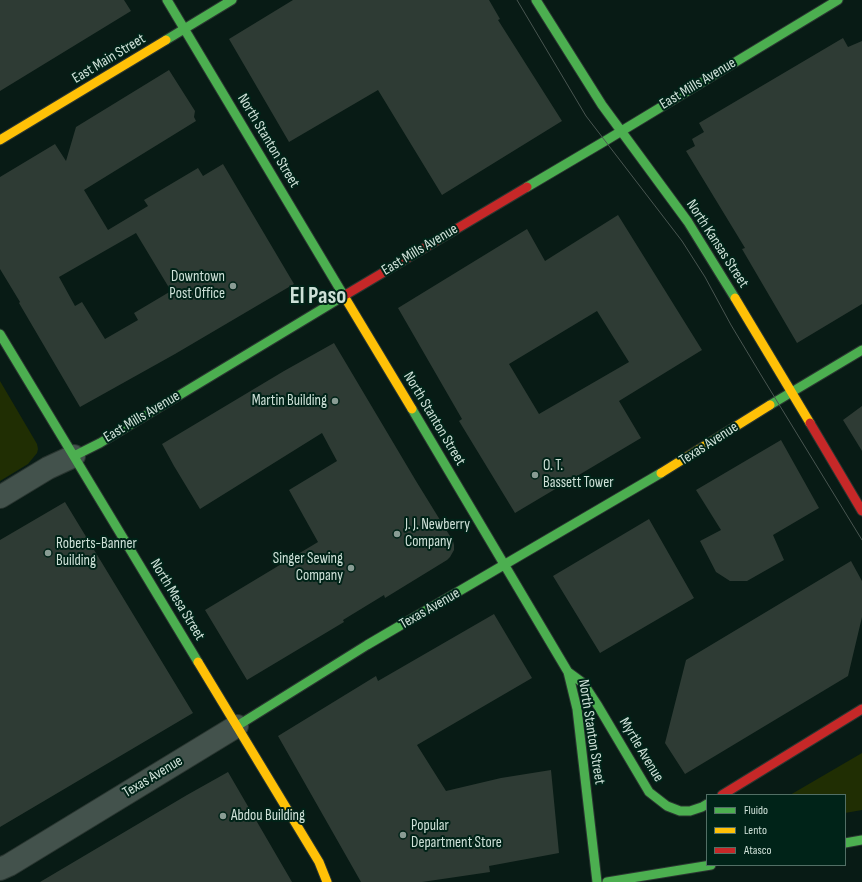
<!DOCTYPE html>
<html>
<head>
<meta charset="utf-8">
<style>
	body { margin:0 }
	#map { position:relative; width:862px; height:882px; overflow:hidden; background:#081b15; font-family:"Sofia Sans Condensed",sans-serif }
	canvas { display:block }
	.legend { position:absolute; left:706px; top:794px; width:140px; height:72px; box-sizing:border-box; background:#002318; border:1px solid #526f65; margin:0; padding:5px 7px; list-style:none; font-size:12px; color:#cee1d8 }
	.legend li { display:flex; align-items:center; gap:8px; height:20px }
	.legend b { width:20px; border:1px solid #526f65 }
</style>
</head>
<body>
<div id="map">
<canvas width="862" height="882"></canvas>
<ul class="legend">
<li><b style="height:5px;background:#4caf50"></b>Fluido</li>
<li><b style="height:5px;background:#ffc107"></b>Lento</li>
<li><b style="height:5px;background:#c62828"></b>Atasco</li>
</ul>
</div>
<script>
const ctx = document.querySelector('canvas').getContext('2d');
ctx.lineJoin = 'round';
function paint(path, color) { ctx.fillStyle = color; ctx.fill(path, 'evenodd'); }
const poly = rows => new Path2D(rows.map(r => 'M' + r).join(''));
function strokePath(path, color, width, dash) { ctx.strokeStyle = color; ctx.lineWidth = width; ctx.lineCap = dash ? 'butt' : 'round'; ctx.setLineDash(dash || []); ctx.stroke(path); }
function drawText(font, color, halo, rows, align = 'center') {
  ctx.font = font + ' "Sofia Sans Condensed",sans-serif'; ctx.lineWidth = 4; ctx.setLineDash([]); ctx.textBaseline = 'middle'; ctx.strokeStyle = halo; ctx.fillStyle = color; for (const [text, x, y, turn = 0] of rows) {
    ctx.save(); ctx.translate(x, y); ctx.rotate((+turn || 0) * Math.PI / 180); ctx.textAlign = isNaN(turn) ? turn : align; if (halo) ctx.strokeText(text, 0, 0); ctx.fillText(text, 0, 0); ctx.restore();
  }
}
paint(poly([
	[0,381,37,444,38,449,37,453,28,464,0,481],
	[862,753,862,810,845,813,845,795,790,795]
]), '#202e03');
paint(poly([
	[0,0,124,0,131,11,0,91],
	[293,0,489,0,500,19,498,20,562,121,442,195,378,90,289,142,229,39],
	[843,38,848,47,862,41,862,304,797,343,742,249,745,248,686,151,695,146,692,139,704,132,699,123],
	[169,70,195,111,194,117,196,121,84,190,108,230,148,206,144,200,198,168,203,176,223,164,294,284,175,354,80,407,19,303,20,302,0,269,0,177,55,144,66,161,76,127],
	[136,233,171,291,134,313,138,320,105,339,82,302,75,306,59,277],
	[618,215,702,350,619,401,641,438,515,513,459,421,462,419,398,308,527,229,545,261],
	[597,311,629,362,539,414,509,364],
	[334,343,416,481,453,541,454,545,454,550,450,557,447,560,385,598,384,595,343,620,344,622,247,680,205,610,318,542,289,490,337,461,322,433,200,509,174,466,162,444,284,371],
	[862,406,862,451,843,420],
	[781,440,819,508,773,535,784,560,747,581,730,581,716,572,700,541,721,530,696,490],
	[65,502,193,713,0,827,0,540],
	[649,519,694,598,600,653,553,576],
	[851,561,862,581,862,617,848,676,685,774,665,743,686,660],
	[494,614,532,678,417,745,446,791,501,778,551,770,559,853,489,866,490,872,422,882,361,882,278,736,376,676,378,681],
	[228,772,292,882,40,882,187,795]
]), '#2e3b34');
const street = poly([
	[0,497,48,468,74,456],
	[0,869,9,865,237,726]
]);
const fast = poly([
	[167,0,344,296],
	[536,0,602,105,688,222,735,298],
	[166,40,232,0],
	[527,187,605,141,838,0],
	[0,334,198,662],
	[770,405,862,350],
	[412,409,568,672,577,709,597,882],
	[74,456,100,443,347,294],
	[568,672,583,683,598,706,649,792,667,806,680,811,690,811,702,807,707,804],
	[237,726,367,645,661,473],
	[845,843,862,840],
	[607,882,711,865]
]);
const slow = poly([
	[0,140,166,40],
	[344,296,412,409],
	[735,298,810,423],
	[661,473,770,405],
	[198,662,319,862,327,882]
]);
const jam = poly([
	[347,294,527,187],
	[810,423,862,511],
	[722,795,862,709]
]);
strokePath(street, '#2a3631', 24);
strokePath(fast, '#2a3631', 11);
strokePath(slow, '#2a3631', 11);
strokePath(jam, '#2a3631', 11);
strokePath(street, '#43524c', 22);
strokePath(fast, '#4caf50', 9);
strokePath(slow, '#ffc107', 9);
strokePath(jam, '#c62828', 9);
strokePath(poly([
	[517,0,586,116,682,241,705,277,731,325,761,375,862,540]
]), '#495651', 1);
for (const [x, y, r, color] of [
	[233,286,4,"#899c94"],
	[335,401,4,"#899c94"],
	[535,475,4,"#899c94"],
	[397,534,4,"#899c94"],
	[48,553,4,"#899c94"],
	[351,568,4,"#899c94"],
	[223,816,4,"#899c94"],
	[403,835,4,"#899c94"]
]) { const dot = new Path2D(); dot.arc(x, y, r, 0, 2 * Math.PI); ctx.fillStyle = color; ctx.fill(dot); strokePath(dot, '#002318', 1.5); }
drawText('15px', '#cee1d8', '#002318', [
	["East Main Street",109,59,-31],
	["East Mills Avenue",698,84,-31],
	["North Stanton Street",268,141,59],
	["North Kansas Street",717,244,57],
	["East Mills Avenue",420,250,-31],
	["East Mills Avenue",142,417,-31],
	["North Stanton Street",434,419,59],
	["Texas Avenue",709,444,-33],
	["North Mesa Street",177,600,59],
	["Texas Avenue",430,609,-30],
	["North Stanton Street",591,732,81],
	["Myrtle Avenue",641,750,59],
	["Texas Avenue",153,777,-31]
]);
drawText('15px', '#cee1d8', '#002318', [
	["Downtown",225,277,"right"],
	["Post Office",225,294,"right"],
	["Martin Building",327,401,"right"],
	["O. T.",543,466],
	["Bassett Tower",543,483],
	["J. J. Newberry",405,525],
	["Company",405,542],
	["Roberts-Banner",56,544],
	["Building",56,561],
	["Singer Sewing",343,559,"right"],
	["Company",343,576,"right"],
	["Abdou Building",231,816],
	["Popular",411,826],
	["Department Store",411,843]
], 'left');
drawText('bold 23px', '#cee1d8', '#002318', [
	["El Paso",318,297]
]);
</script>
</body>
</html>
